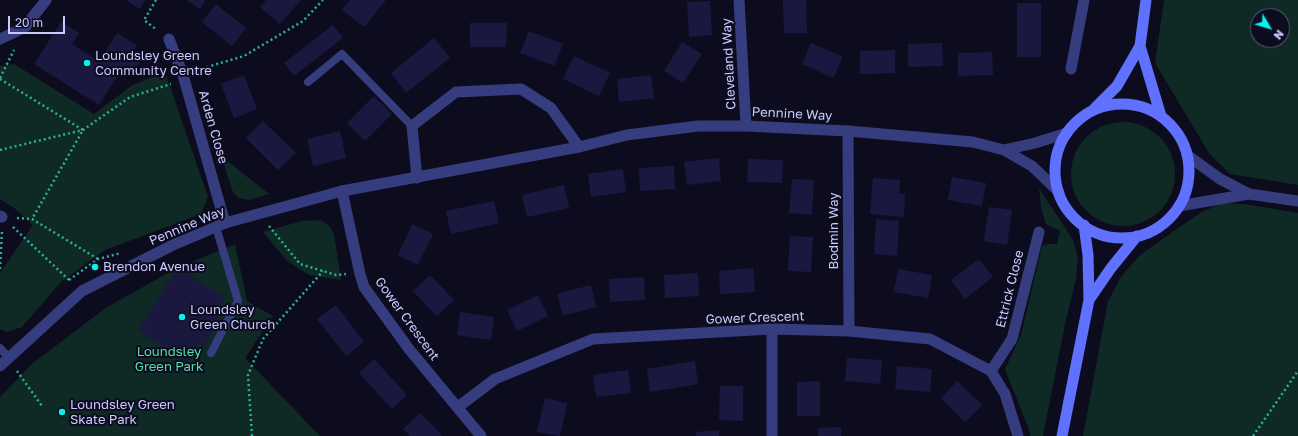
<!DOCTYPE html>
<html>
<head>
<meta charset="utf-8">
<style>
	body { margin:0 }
	#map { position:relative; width:1298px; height:436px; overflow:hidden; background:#0d0c1f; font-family:"Golos Text",sans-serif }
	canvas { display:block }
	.north { position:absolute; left:1250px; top:8px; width:40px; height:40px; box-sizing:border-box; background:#0d0c1f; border:1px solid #595879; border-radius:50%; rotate:128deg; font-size:11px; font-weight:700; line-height:16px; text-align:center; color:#cacaff }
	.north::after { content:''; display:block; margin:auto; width:14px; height:18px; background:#00f5ee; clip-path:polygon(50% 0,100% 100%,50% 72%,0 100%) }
	.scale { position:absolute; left:8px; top:16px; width:57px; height:18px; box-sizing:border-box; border:2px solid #cacaff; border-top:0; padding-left:5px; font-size:12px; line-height:14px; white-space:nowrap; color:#cacaff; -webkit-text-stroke:3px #0d0c1f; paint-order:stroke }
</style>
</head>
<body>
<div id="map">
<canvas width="1298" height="436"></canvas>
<div class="north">N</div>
<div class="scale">20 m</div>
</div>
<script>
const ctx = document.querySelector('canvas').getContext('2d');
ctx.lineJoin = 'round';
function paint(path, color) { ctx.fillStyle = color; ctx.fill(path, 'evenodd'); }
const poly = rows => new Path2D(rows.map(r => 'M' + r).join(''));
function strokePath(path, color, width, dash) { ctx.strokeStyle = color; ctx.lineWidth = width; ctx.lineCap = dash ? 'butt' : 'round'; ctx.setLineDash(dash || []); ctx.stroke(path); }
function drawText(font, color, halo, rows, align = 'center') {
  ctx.font = font + ' "Golos Text",sans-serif'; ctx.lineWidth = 4; ctx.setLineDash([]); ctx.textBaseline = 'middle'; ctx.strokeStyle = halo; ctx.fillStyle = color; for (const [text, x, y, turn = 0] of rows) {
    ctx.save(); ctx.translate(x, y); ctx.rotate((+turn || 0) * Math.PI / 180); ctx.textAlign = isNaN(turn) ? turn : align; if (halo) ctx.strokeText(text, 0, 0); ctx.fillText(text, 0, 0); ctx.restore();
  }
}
paint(poly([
	[1164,0,1298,0,1298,185,1230,174,1209,153,1155,63],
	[1258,16,1282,16,1282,40,1258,40],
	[14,64,94,114,131,86,165,72,208,197,201,214,105,250,61,282,22,327,7,332,0,329,0,273,33,225,14,208,0,199,0,66],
	'1071 174a52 52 0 1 1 104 0a52 52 0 1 1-104 0Z',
	[221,156,269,194,249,200,239,198,233,192],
	[1039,188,1073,240,1078,257,1076,279,1065,324,1043,436,1030,436,1030,432,1005,369,1021,335,1042,246,1049,244,1057,244,1060,231,1046,224,1041,207],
	[1222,203,1245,204,1298,213,1298,436,1083,436,1108,301,1121,277,1140,255,1171,233,1202,212],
	[314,220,323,221,329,226,334,234,341,280,309,275,287,261,263,232,302,221],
	[235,244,247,301,273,316,245,358,320,436,0,436,0,397,32,364,107,307,177,268]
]), '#0f2925');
paint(poly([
	[126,0,145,0,140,9],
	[186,0,205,0,200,9],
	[266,0,301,0,280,24,260,7],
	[350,0,386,0,364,27,342,10],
	[783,0,806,0,807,33,784,33],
	[710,1,712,35,689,37,687,2],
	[1017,3,1041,3,1041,57,1017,57],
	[216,4,246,28,232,46,202,22],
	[61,22,79,33,72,44,99,61,117,33,137,45,132,53,142,59,132,76,122,69,99,105,34,64],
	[470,23,507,23,506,47,470,47],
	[333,25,343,38,294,76,284,63],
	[529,31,563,44,554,66,520,53],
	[434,38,450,58,406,93,391,73],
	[682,42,702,54,683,83,664,71],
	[811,43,843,57,833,78,802,64],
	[942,43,943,66,908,67,908,44],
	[895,50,895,73,860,74,860,51],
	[992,52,993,75,958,76,958,53],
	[574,56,610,73,599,96,563,79],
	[244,75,257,109,234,118,221,84],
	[651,75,654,98,619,102,617,79],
	[374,96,392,114,365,141,347,123],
	[263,121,296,153,278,170,246,138],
	[340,131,346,158,313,166,307,139],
	[719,158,721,181,687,185,684,162],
	[748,159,783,160,782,183,747,182],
	[674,166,675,189,640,191,639,168],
	[623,169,626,192,591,197,588,174],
	[952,177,986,183,982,206,948,200],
	[873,178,900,180,899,194,905,194,904,217,870,214],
	[792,179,814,180,812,215,789,213],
	[564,185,569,208,527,217,522,195],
	[494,201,499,223,451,234,446,211],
	[989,207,1012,210,1007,245,984,241],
	[876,219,899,221,897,256,874,254],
	[412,224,433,234,418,265,398,255],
	[790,236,813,237,811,272,788,271],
	[979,259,993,277,965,299,951,280],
	[177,268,225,298,214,314,221,319,203,347,198,344,187,362,138,331],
	[753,268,755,292,720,294,719,271],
	[898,269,932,275,928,298,894,292],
	[698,273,699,296,665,298,664,275],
	[430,275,454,300,437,316,413,291],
	[644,277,645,300,610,302,609,279],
	[591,285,596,307,563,316,557,294],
	[538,295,548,316,517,331,507,310],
	[336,305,364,342,346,356,317,319],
	[460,312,494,317,491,340,457,335],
	[847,358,882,360,880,384,845,381],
	[374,359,407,395,392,409,359,373],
	[695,361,698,384,650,392,647,369],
	[897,366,932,369,930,392,895,389],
	[628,370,631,393,596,397,593,375],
	[820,381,820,416,797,416,797,382],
	[957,381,982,405,965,422,941,398],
	[720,386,743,386,743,421,719,420],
	[545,398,567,403,560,436,537,432],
	[420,413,432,425,442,436,410,436,403,429],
	[841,427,841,436,818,436,818,428],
	[719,430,719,436,696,436,696,432]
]), '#1b1840');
strokePath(poly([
	[156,0,144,20,157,30],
	[197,70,244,56,303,21,323,0],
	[0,78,14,50],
	[0,79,83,130,32,219],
	[0,150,83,130,130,97,171,84],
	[17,218,32,219,98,259],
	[269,226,300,264,336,275,346,274],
	[13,227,69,280],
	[0,269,2,231],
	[69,280,98,259,121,253],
	[17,371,42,406],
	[252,436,248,375,263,339,323,271],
	[1253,436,1298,371]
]), '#2cb198', 2.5, [2, 3]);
strokePath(poly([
	[308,82,342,54,412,126],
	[0,348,8,357],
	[211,353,238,301,216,227]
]), '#363d7e', 8);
strokePath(poly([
	[0,216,2,217]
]), '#363d7e', 11);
strokePath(poly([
	[739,0,746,126],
	[0,39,25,27,46,0],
	[169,39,183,75,225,223],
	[1071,69,1084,0],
	[848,131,849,331],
	[417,178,412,126,456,92,521,89,551,108,579,147],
	[342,191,360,274,364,287,409,349,481,436],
	[991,371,1012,339,1039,232],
	[458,407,495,379,593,339,772,329,849,331,930,339,991,371,1005,394,1018,436],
	[772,436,772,329]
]), '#363d7e', 11);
strokePath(poly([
	[1004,150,1035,143,1067,133],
	[1187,155,1220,179,1249,194],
	[1179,206,1249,194,1298,201],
	[0,366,82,291,173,245,225,223,342,191,579,147,627,135,698,126,746,126,848,131,973,142,1004,150,1032,166,1059,192]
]), '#363d7e', 11);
strokePath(poly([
	[1140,46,1161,116],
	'1055 171a67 67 0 1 1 134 0a67 67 0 1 1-134 0Z',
	[1095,108,1117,86,1140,46,1146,0],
	[1089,300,1111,268,1137,236],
	[1062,436,1089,300,1088,255,1084,225]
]), '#6171ff', 11);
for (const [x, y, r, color] of [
	[87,63,4,"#00f5ee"],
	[95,267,4,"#00f5ee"],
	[182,317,4,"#00f5ee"],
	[62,412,4,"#00f5ee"]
]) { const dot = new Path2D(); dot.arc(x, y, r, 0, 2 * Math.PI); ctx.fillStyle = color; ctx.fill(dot); strokePath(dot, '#0d0c1f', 1.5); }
drawText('13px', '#cacaff', '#0d0c1f', [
	["Loundsley Green",95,56],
	["Community Centre",95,71],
	["Brendon Avenue",103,267],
	["Loundsley",190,310],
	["Green Church",190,325],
	["Loundsley Green",70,405],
	["Skate Park",70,420]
], 'left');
drawText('13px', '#cacaff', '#0d0c1f', [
	["Cleveland Way",729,64,-93],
	["Pennine Way",792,114,3],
	["Arden Close",213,127,74],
	["Pennine Way",187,226,-23],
	["Bodmin Way",834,231,-90],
	["Ettrick Close",1010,289,-76],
	["Gower Crescent",755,318,-2],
	["Gower Crescent",407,319,54]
]);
drawText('13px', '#55dfab', '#0d0c1f', [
	["Loundsley",169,352],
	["Green Park",169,367]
]);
</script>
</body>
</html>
